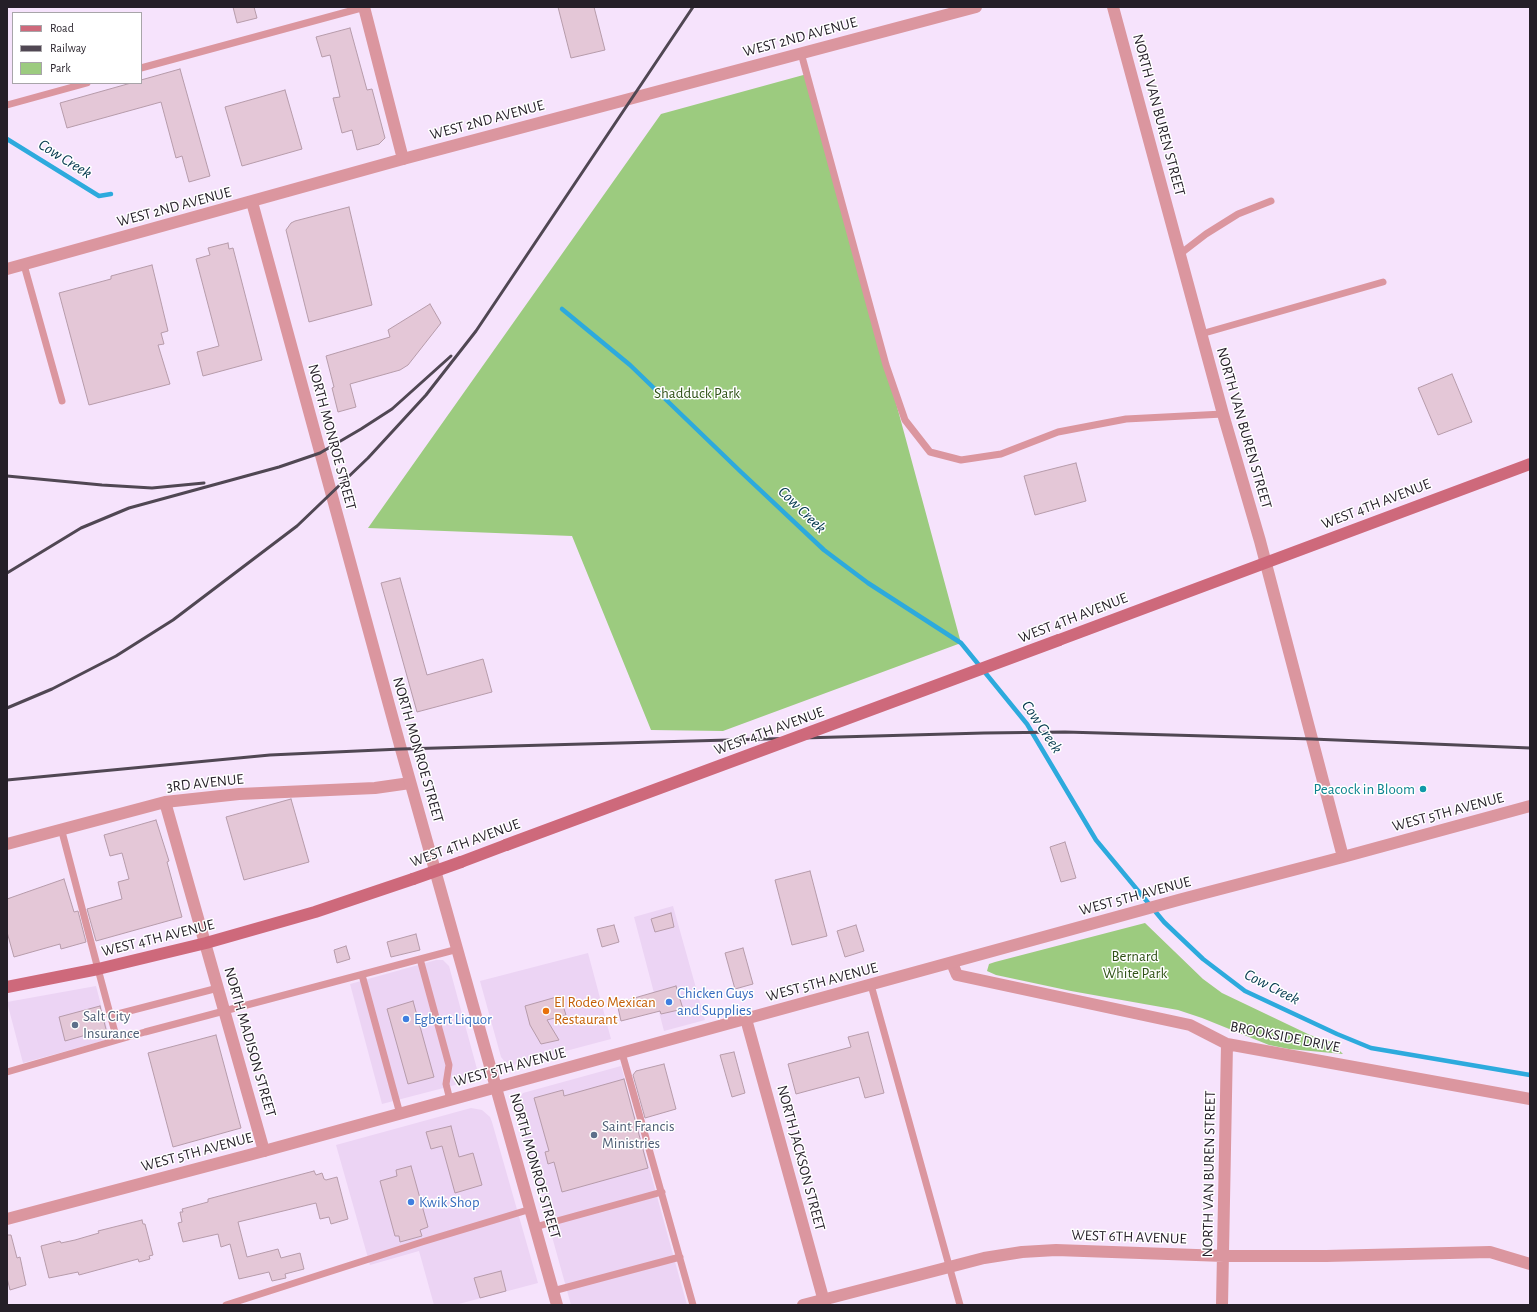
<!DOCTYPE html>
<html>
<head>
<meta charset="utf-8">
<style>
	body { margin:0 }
	#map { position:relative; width:1537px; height:1312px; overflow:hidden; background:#f6e3fc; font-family:"Alegreya Sans",sans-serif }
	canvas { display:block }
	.frame { position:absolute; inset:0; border:8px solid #251f28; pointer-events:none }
	.legend { position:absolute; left:12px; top:12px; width:130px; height:72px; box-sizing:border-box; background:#fff; border:1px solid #a8a5a9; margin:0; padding:5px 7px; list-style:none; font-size:12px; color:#251f28 }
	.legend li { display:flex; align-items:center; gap:8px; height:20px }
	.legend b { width:20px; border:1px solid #a8a5a9 }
</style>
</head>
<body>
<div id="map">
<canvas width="1537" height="1312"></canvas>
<div class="frame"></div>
<ul class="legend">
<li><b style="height:5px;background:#ce697b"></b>Road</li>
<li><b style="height:5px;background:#504753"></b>Railway</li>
<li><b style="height:11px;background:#9ccb7f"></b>Park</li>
</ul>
</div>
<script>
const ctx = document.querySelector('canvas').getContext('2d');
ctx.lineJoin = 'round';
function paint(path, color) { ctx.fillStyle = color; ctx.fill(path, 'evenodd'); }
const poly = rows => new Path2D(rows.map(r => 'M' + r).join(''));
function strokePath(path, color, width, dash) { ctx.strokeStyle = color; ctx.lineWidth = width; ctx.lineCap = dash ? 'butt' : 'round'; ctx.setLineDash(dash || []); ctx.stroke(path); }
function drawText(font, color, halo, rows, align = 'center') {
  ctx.font = font + ' "Alegreya Sans",sans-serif'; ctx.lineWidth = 3; ctx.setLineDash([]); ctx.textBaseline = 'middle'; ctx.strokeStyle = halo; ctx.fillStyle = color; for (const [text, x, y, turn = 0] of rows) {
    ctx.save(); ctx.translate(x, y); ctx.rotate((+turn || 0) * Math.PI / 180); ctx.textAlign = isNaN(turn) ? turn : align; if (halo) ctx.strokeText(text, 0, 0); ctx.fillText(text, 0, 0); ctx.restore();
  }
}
paint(poly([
	[673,906,705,1020,664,1031,634,917],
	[588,953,611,1039,513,1065,505,1062,501,1057,480,981],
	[436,960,443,960,449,966,477,1069,476,1072,472,1076,455,1085,382,1104,350,984],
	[96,986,110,1039,23,1063,7,1002],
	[621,1066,687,1305,571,1305,518,1114,517,1101,523,1093],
	[471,1108,482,1110,490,1117,492,1122,538,1283,455,1305,434,1305,419,1251,370,1265,336,1145]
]), '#ecd4f4');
paint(poly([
	[807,74,961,643,723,731,651,730,572,536,368,528,661,114],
	[1145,923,1203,979,1222,993,1310,1035,1331,1042,1343,1054,1289,1049,1269,1045,1202,1018,1178,1010,1071,991,996,975,987,971,989,964,995,962]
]), '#9ccb7f');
strokePath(poly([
	[7,139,99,196,111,194],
	[562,309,630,365,741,472,824,550,868,583,961,643,1027,724,1096,840,1164,922,1203,959,1245,991,1337,1034,1371,1048,1530,1075]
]), '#2daadd', 4.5);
const building = poly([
	[233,7,254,7,257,18,237,23,233,7],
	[558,7,594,7,605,50,571,58,558,7],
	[350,28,367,90,372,89,385,138,379,144,357,150,352,130,342,133,333,98,340,97,330,55,322,57,316,37,350,28],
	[180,69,210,176,189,182,182,156,176,158,161,102,67,128,60,103,131,83,141,83,141,80,180,69],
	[285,90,302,149,242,166,225,107,285,90],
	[349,207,372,305,309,322,286,230,291,223,295,221,349,207],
	[228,243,229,249,233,248,262,360,203,376,197,352,219,346,196,259,210,255,208,248,228,243],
	[152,265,168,331,161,333,164,344,158,345,170,384,89,405,59,293,111,279,111,276,152,265],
	[430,304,441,323,408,365,400,370,350,384,356,407,338,412,332,388,334,387,326,356,390,337,388,330,430,304],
	[1452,374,1472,422,1438,435,1418,388,1452,374],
	[1076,463,1086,501,1035,515,1024,476,1076,463],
	[400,578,427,675,483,659,492,692,417,712,381,583,400,578],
	[291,799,309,862,244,880,226,817,291,799],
	[156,820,169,861,167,862,182,917,96,941,87,909,122,899,118,882,129,879,122,853,110,856,104,835,156,820],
	[1065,842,1076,878,1061,882,1050,847,1065,842],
	[810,871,827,936,792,945,775,880,810,871],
	[64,879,74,912,78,911,86,942,61,949,60,944,14,957,7,932,7,899,64,879],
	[671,913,674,927,655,932,651,919,671,913],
	[614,925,619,942,602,947,597,929,614,925],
	[856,925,864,951,845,957,837,931,856,925],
	[416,934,420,950,391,957,387,942,416,934],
	[346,946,350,959,337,963,334,950,346,946],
	[743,948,753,984,735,989,725,953,743,948],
	[676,986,683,1009,661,1014,660,1011,621,1021,617,1003,676,986],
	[560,996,566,1015,547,1020,559,1040,541,1044,530,1025,525,1006,560,996],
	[413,1001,434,1077,408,1084,387,1009,413,1001],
	[100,1006,107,1033,87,1039,86,1035,65,1041,59,1017,100,1006],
	[868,1032,884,1093,865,1098,859,1077,796,1094,788,1064,851,1047,848,1037,868,1032],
	[216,1035,241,1128,173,1147,148,1053,216,1035],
	[734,1052,745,1093,732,1097,720,1055,734,1052],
	[664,1064,676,1109,645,1118,633,1075,636,1071,664,1064],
	[624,1079,648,1168,562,1192,554,1162,548,1164,545,1152,549,1151,534,1098,563,1090,564,1096,624,1079],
	[451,1126,459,1157,473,1153,482,1185,455,1193,442,1146,431,1149,426,1132,451,1126],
	[411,1166,428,1227,420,1230,422,1236,400,1242,399,1236,395,1236,380,1181,397,1176,396,1170,411,1166],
	[314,1171,316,1175,322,1173,324,1179,326,1180,337,1177,348,1219,331,1224,329,1217,320,1219,316,1203,238,1222,247,1257,278,1249,281,1258,300,1253,304,1269,285,1274,286,1278,272,1281,269,1272,239,1279,230,1244,221,1247,218,1234,183,1242,178,1223,182,1222,180,1212,183,1212,182,1209,208,1202,208,1199,314,1171],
	[142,1220,143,1224,145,1224,153,1255,149,1256,150,1259,139,1262,138,1259,79,1275,78,1272,49,1278,41,1246,60,1241,61,1243,75,1240,99,1233,98,1231,142,1220],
	[7,1235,11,1235,17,1258,20,1257,26,1285,10,1290,7,1278,7,1235],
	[501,1271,506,1291,480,1298,474,1278,501,1271]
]);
paint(building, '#e4c7d7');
strokePath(building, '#b69baa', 1);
strokePath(poly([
	[801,53,886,365,905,420,930,452,961,460,1001,454,1058,432,1126,419,1223,414],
	[141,68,365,7],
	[7,105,87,83],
	[1180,254,1206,234,1238,214,1271,201],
	[24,265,62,401],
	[1201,334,1383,282],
	[61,828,98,969],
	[420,959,449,1065,446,1084,450,1100],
	[98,969,117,1040],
	[362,975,400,1114],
	[871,985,960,1305],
	[110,1016,218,988],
	[622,1053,693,1305],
	[7,1072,145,1032,458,949],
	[535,1227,662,1192],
	[553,1291,680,1257],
	[226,1305,422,1242,531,1209]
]), '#db969f', 7);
strokePath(poly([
	[403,159,976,7],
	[165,802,264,1151],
	[7,844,165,802,239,794,375,788,410,783],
	[952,963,957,975,1190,1025,1227,1044,1530,1099],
	[746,1019,825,1305],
	[803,1305,984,1258,1022,1252,1056,1250,1224,1256,1326,1256,1490,1252,1530,1264],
	[1222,1305,1227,1044]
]), '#db969f', 12);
strokePath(poly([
	[1113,7,1223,414,1260,541,1343,857],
	[252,202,401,749,557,1305],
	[7,269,403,159,364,7],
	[7,1219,264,1151,1182,899,1343,857,1530,806]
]), '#db969f', 12);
strokePath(poly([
	[1059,640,1530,464],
	[461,862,506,845],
	[7,987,98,969,206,943,315,912,413,879]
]), '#ce697b', 12);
strokePath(poly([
	[7,476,102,485,152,488,204,483],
	[7,573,81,528,129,508,279,467,320,453,361,429,392,409,451,356],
	[7,708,52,689,116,656,173,620,297,526,368,458,426,395,476,331,693,7],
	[7,780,270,755,401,749,984,733,1065,732,1312,739,1530,748]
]), '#504753', 3);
strokePath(poly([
	[506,845,1059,640],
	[413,879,461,862]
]), '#ce697b', 12);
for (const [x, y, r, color] of [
	[1423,789,4,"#0f9aa8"],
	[669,1002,4,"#3f7fe0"],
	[546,1011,4,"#e8710a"],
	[406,1019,4,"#3f7fe0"],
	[75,1025,4,"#5c6f8a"],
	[594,1135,4,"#5c6f8a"],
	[411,1202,4,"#3f7fe0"]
]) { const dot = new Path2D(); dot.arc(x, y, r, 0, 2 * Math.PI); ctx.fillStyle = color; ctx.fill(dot); strokePath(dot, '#fff', 1.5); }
drawText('15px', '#251f28', '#fff', [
	["WEST 2ND AVENUE",800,37,-15],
	["NORTH VAN BUREN STREET",1159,115,75],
	["WEST 2ND AVENUE",487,120,-15],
	["WEST 2ND AVENUE",174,207,-15],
	["NORTH VAN BUREN STREET",1244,428,74],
	["NORTH MONROE STREET",332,437,75],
	["WEST 4TH AVENUE",1376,504,-21],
	["WEST 4TH AVENUE",1073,618,-21],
	["WEST 4TH AVENUE",769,731,-20],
	["NORTH MONROE STREET",418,750,74],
	["3RD AVENUE",205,783,-6],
	["WEST 5TH AVENUE",1448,812,-15],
	["WEST 4TH AVENUE",465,843,-20],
	["WEST 5TH AVENUE",1135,896,-15],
	["WEST 4TH AVENUE",158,938,-14],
	["WEST 5TH AVENUE",822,982,-15],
	["BROOKSIDE DRIVE",1285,1037,11],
	["NORTH MADISON STREET",250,1042,74],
	["WEST 5TH AVENUE",510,1067,-15],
	["WEST 5TH AVENUE",197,1152,-15],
	["NORTH JACKSON STREET",801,1158,75],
	["NORTH MONROE STREET",535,1166,74],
	["NORTH VAN BUREN STREET",1209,1174,-89],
	["WEST 6TH AVENUE",1129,1237,2]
]);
drawText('15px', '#305217', '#fff', [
	["Shadduck Park",697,393],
	["Bernard",1135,956],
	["White Park",1135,973]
]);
drawText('15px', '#0d838f', '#fff', [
	["Peacock in Bloom",1415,789]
], 'right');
drawText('15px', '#366cbe', '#fff', [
	["Chicken Guys",677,993],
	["and Supplies",677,1010],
	["Egbert Liquor",414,1019],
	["Kwik Shop",419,1202]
], 'left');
drawText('15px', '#c56008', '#fff', [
	["El Rodeo Mexican",554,1002],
	["Restaurant",554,1019]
], 'left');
drawText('15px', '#4e5e75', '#fff', [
	["Salt City",83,1016],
	["Insurance",83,1033],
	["Saint Francis",602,1126],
	["Ministries",602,1143]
], 'left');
drawText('italic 16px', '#02384d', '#fff', [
	["Cow Creek",65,159,32],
	["Cow Creek",802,510,44],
	["Cow Creek",1042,727,56],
	["Cow Creek",1272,987,27]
]);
</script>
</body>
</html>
